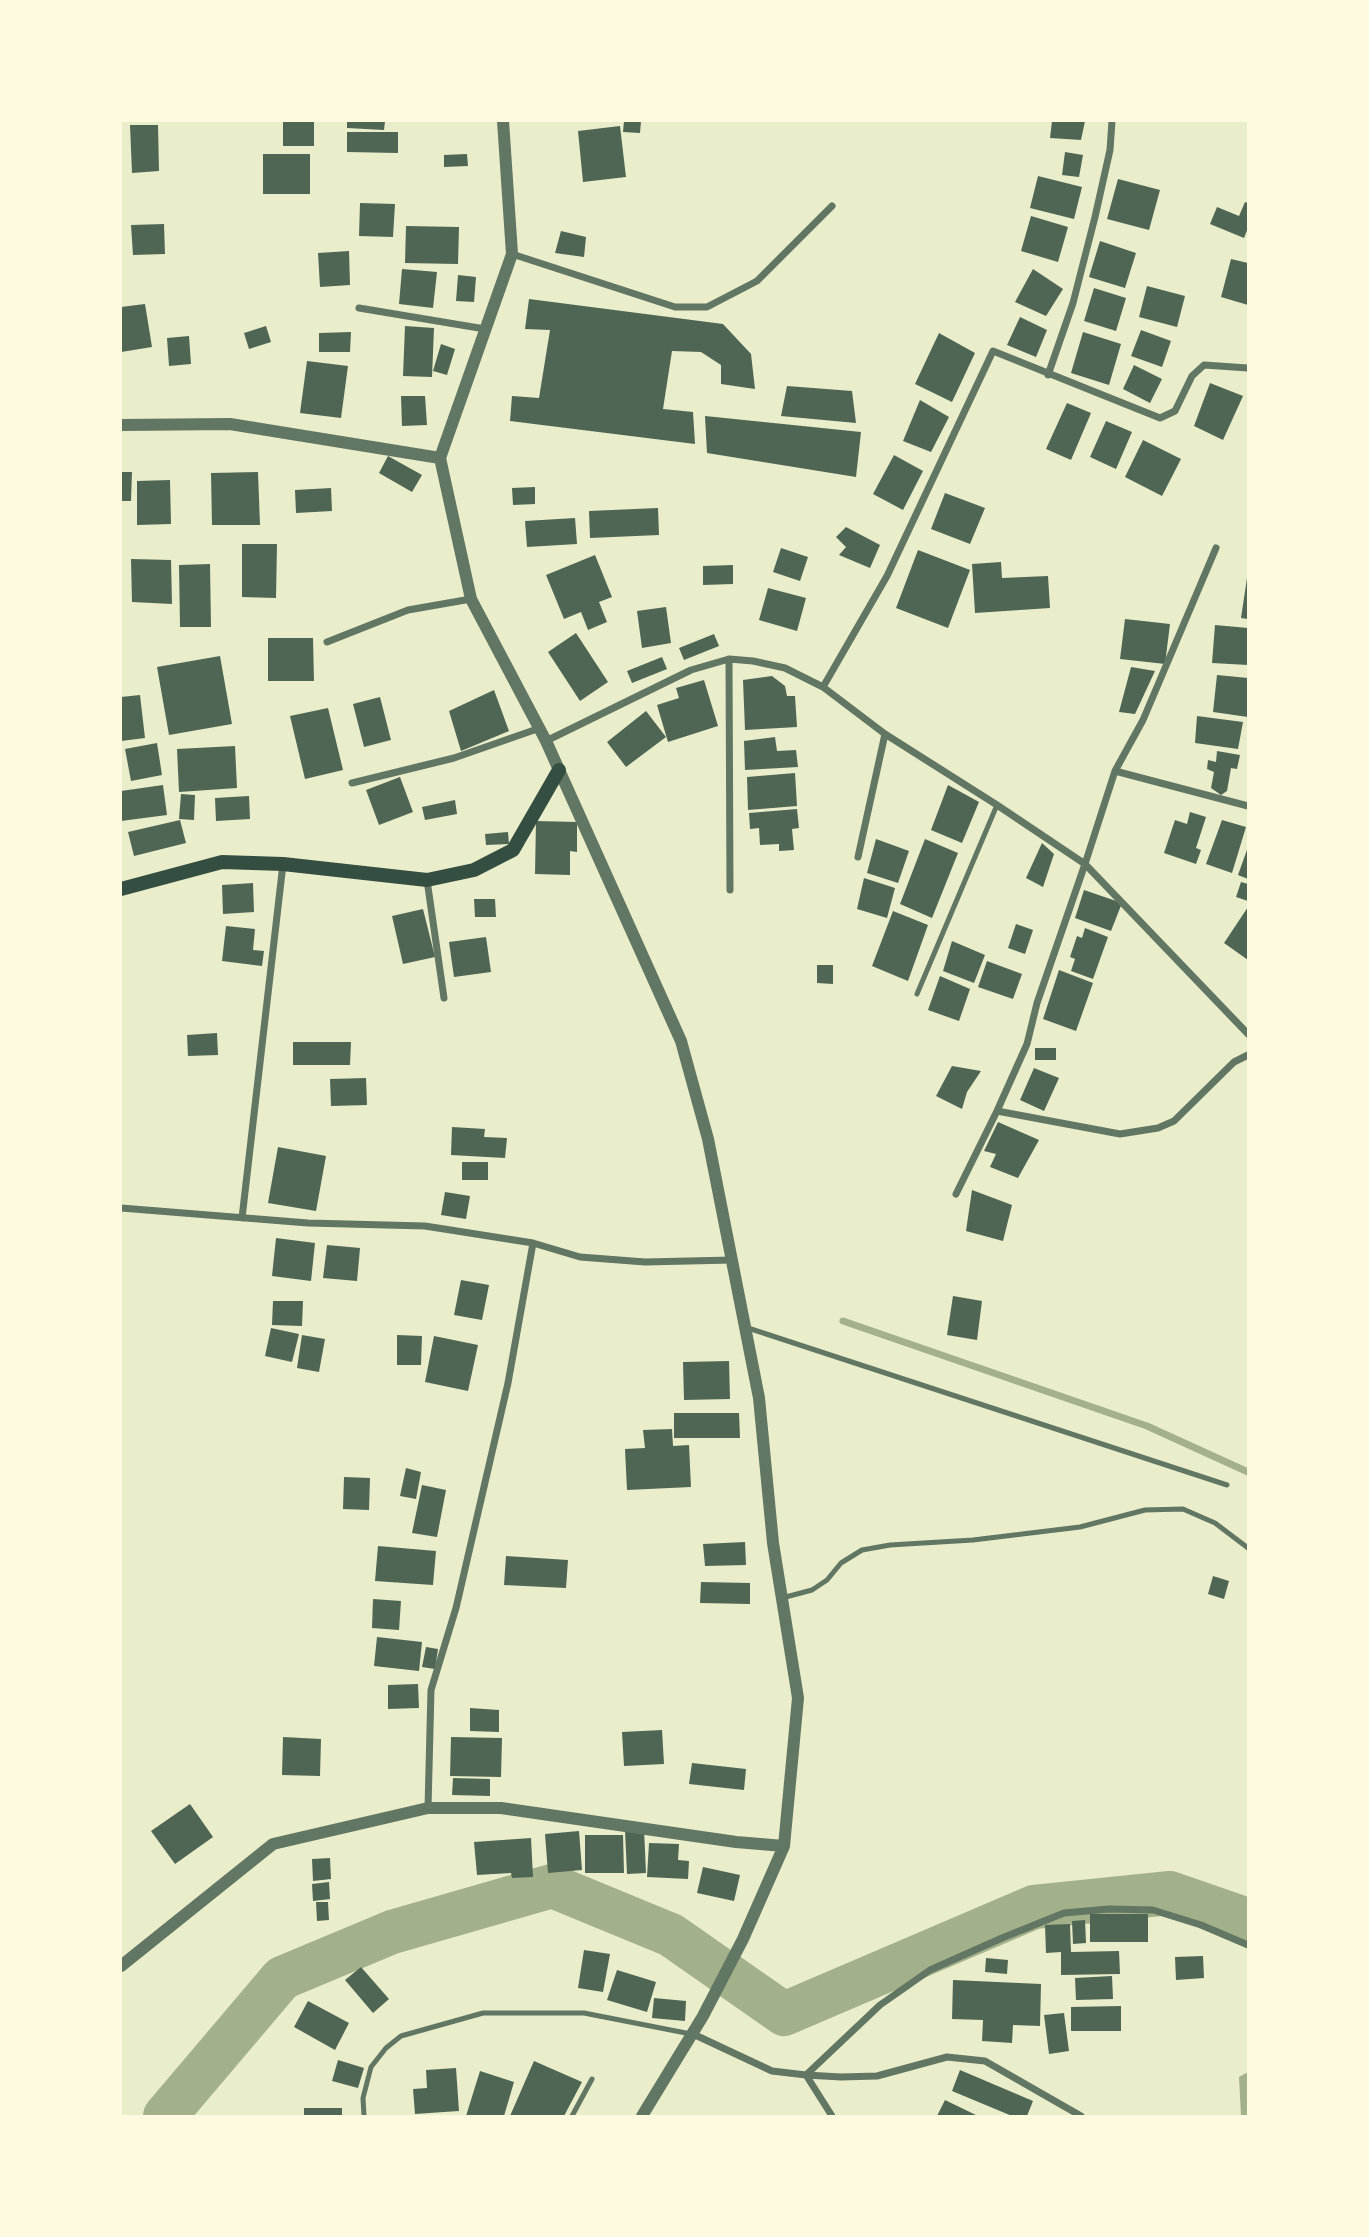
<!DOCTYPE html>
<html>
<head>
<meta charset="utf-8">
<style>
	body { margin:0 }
	#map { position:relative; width:1369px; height:2237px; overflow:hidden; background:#e9edc9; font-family:"Golos Text",sans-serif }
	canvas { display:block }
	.frame { position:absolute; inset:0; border:122px solid #fefae0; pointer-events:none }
</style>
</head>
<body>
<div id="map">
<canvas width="1369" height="2237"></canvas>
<div class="frame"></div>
</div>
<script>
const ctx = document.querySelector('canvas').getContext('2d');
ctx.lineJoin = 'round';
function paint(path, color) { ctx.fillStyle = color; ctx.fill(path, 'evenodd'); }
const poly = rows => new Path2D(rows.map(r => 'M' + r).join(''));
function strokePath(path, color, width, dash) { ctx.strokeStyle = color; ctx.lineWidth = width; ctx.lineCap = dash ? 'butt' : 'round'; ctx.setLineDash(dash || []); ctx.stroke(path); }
paint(poly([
	[1248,2072,1248,2116,1241,2116,1239,2077]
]), '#a3b18a');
strokePath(poly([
	[843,1321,1147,1426,1248,1472]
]), '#a3b18a', 7);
strokePath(poly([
	[165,2116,282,1978,392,1932,552,1886,671,1935,784,2014,1034,1907,1170,1893,1248,1920]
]), '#a3b18a', 44);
paint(poly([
	[283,121,314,121,314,146,283,146],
	[347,121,385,121,384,130,347,128],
	[624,121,641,121,640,133,623,132],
	[1052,121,1085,121,1081,140,1050,138],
	[130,125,158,125,159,171,132,173],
	[620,126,626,177,583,182,578,131],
	[347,132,398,132,398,153,347,152],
	[1065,152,1083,155,1079,177,1062,175],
	[263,154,310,154,310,194,263,194],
	[467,154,468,166,444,167,444,155],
	[1038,176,1082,187,1074,219,1030,208],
	[1118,179,1160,190,1149,230,1107,219],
	[1245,202,1248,203,1248,228,1244,238,1210,224,1217,207,1239,216],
	[360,203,395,204,393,237,359,236],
	[1031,216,1068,227,1058,262,1021,251],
	[164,224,165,254,133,255,131,225],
	[406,226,459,227,458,264,405,263],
	[561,231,586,237,584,257,555,253],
	[1100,241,1136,253,1125,288,1089,277],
	[349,251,350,285,320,287,318,253],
	[1231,259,1248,263,1248,305,1221,297],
	[402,269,437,272,433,308,399,304],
	[1033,269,1063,289,1046,316,1015,302],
	[458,275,476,277,474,302,456,301],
	[1147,286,1185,296,1177,327,1139,317],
	[1094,288,1126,298,1116,331,1084,321],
	[529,299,723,324,751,354,755,389,721,384,721,365,701,352,672,351,663,409,693,412,695,444,510,421,512,396,539,398,550,330,525,329],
	[145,304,152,347,121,352,121,307],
	[1020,317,1047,330,1036,357,1007,345],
	[266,326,271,342,249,349,244,333],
	[405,326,434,328,432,377,403,376],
	[1141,330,1171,341,1162,367,1131,356],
	[351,332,350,352,319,352,319,333],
	[1083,332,1121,344,1109,385,1071,373],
	[939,333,975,353,952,402,915,384],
	[189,336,191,364,169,366,167,338],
	[441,344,455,349,447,375,433,371],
	[307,361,348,366,341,418,300,413],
	[1134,365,1162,379,1150,403,1123,389],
	[1210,383,1243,396,1223,440,1194,426],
	[787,386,852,391,856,423,781,416],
	[401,396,425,396,427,425,402,426],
	[920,400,949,417,931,452,903,441],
	[1067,403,1091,413,1071,460,1046,449],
	[705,416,861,432,856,477,707,453],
	[1106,421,1132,432,1116,469,1090,457],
	[1143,440,1181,459,1162,496,1125,477],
	[894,455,923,471,903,510,873,494],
	[388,456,422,475,412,492,379,473],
	[121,472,132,472,131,501,121,501],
	[258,472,260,525,212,525,211,473],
	[170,480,171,524,137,525,137,481],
	[535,487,535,504,513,505,512,488],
	[331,488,332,511,296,513,295,490],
	[945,493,985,508,970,544,931,529],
	[658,508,659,535,590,538,589,511],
	[575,518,577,544,527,547,525,521],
	[846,527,880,545,870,568,839,555,846,547,836,537],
	[242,544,277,544,276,598,242,597],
	[781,548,808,557,800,581,773,572],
	[918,550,970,570,948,628,896,608],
	[595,555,612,597,599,602,607,622,588,630,581,612,564,619,546,575],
	[131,559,171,560,172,604,132,602],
	[1001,562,1002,578,1048,576,1050,608,975,613,972,564],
	[210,564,211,627,180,627,179,565],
	[733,565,733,584,703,585,703,566],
	[1247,578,1248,578,1248,619,1241,618],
	[768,588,806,598,797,631,759,620],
	[666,607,671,643,642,648,637,611],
	[1125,619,1170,624,1165,664,1120,659],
	[1215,625,1248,628,1248,665,1212,663],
	[576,633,608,682,580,701,548,652],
	[714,634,719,646,684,660,679,648],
	[268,638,313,638,314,681,268,681],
	[220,656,232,724,169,735,157,667],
	[662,657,667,669,632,683,627,671],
	[1131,667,1155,671,1135,714,1119,712],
	[1217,675,1248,678,1248,717,1213,712],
	[772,676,785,686,787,696,795,696,797,727,745,730,743,680],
	[704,680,718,726,668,742,657,705,679,698,676,688],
	[494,690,509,731,461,751,449,711],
	[140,695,145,738,121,741,121,697],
	[380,697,391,740,364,747,353,704],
	[328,708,343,770,305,779,290,716],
	[646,711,666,737,626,767,607,742],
	[1197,716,1243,722,1238,749,1195,743],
	[775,737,777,751,796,750,798,767,745,770,744,741],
	[157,743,162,775,131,781,125,749],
	[235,746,237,788,179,792,177,749],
	[1217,751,1240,755,1237,769,1231,768,1227,791,1221,795,1211,788,1214,772,1207,769,1208,760,1216,762],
	[795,773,797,806,748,810,747,777],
	[400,777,413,812,379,825,366,790],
	[163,785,167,815,121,821,121,791],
	[948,785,979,802,962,843,931,830],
	[181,794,195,795,194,820,179,819],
	[249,796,250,819,216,821,215,798],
	[455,800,457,814,425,820,422,807],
	[797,809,799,828,792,829,794,850,779,851,779,844,760,845,759,828,750,829,749,813],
	[1190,812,1206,817,1196,848,1201,850,1196,864,1164,853,1175,820,1187,824],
	[180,820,186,843,134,856,128,832],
	[1222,820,1246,827,1232,873,1206,864],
	[536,821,577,822,577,852,570,851,570,875,535,874],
	[508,832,509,844,486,845,485,834],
	[876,839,909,851,898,883,867,873],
	[925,839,958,853,932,918,900,904],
	[1042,843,1054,854,1043,887,1026,878],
	[1248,847,1248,879,1238,875],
	[864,878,895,888,887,918,857,909],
	[1241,882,1248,884,1248,901,1236,897],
	[253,883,254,912,223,914,222,885],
	[1084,890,1122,903,1111,931,1075,918],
	[474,899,495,899,496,917,475,917],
	[1248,907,1248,960,1224,943],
	[423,909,435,957,403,964,392,916],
	[893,911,928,925,908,981,872,966],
	[1016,924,1033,930,1025,954,1008,948],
	[226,926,255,929,253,950,264,951,262,966,222,961],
	[1085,928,1108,937,1093,979,1071,971,1075,959,1070,957,1077,936,1082,938],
	[486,937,491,972,454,977,449,942],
	[952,941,985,955,974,983,943,971],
	[987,961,1022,974,1013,999,978,987],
	[817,965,833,965,833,984,817,983],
	[1059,970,1093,983,1076,1031,1043,1019],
	[940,976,970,989,959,1021,928,1010],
	[217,1033,218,1055,188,1056,187,1035],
	[293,1042,351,1042,350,1065,293,1065],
	[1035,1048,1056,1048,1056,1060,1035,1060],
	[952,1066,981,1071,967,1092,962,1109,936,1096],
	[1034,1068,1059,1078,1044,1111,1020,1100],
	[366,1078,367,1105,331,1106,330,1079],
	[998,1122,1039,1140,1018,1178,990,1167,996,1154,984,1151],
	[452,1127,485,1129,484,1137,507,1138,505,1158,451,1155],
	[278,1147,326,1156,316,1211,268,1203],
	[462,1162,488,1162,488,1180,462,1180],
	[972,1190,1012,1205,1003,1241,966,1231],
	[445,1192,470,1196,466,1219,441,1215],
	[276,1238,315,1243,311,1281,272,1276],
	[327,1245,360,1248,357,1281,323,1278],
	[461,1280,489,1285,482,1320,454,1315],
	[953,1296,982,1301,977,1340,947,1335],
	[273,1301,303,1301,302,1326,272,1325],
	[271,1328,299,1334,292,1362,265,1356],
	[302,1335,325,1339,319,1372,297,1368],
	[397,1335,422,1336,421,1365,397,1365],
	[434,1336,478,1345,468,1391,425,1382],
	[729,1361,730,1399,684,1400,683,1362],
	[674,1413,739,1413,740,1438,674,1438],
	[672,1429,673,1446,689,1445,691,1487,627,1490,625,1449,645,1448,643,1430],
	[406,1468,421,1472,416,1499,400,1496],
	[344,1477,370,1478,369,1510,343,1509],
	[422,1485,446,1490,437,1537,412,1533],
	[745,1542,746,1565,705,1566,703,1544],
	[378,1546,436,1551,433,1585,375,1581],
	[506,1556,568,1560,566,1588,504,1585],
	[1213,1576,1229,1581,1224,1599,1208,1594],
	[701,1582,750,1583,750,1604,700,1603],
	[373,1599,401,1601,399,1630,372,1628],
	[377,1637,422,1642,419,1671,374,1666],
	[426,1647,438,1649,435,1669,422,1667],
	[418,1684,419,1708,388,1709,388,1685],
	[470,1708,499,1710,499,1732,470,1731],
	[662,1730,664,1764,624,1766,622,1732],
	[283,1737,321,1739,320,1776,282,1775],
	[451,1737,502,1738,501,1777,450,1776],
	[692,1763,746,1769,744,1790,689,1784],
	[453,1778,490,1779,490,1796,452,1795],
	[190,1804,213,1837,175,1864,151,1831],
	[644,1829,646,1873,627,1874,625,1830],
	[579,1831,582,1870,548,1873,545,1834],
	[585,1835,623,1835,624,1873,585,1873],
	[531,1838,533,1877,512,1878,511,1873,477,1875,474,1842],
	[649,1843,679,1844,678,1860,689,1861,688,1879,647,1877],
	[330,1858,331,1879,313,1881,312,1859],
	[703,1867,740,1875,734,1901,697,1893],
	[329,1882,330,1899,313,1901,312,1884],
	[316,1902,328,1902,329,1920,317,1921],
	[1090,1914,1148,1914,1148,1942,1090,1942],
	[1085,1920,1086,1943,1073,1944,1072,1921],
	[1070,1924,1071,1952,1119,1951,1120,1974,1061,1975,1061,1952,1046,1953,1045,1925],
	[584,1950,610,1954,603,1992,578,1988],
	[1203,1956,1204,1978,1176,1980,1175,1957],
	[986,1958,1008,1960,1007,1974,985,1972],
	[361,1967,389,1999,373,2013,345,1980],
	[617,1970,656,1982,647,2012,607,2000],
	[1112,1976,1113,1999,1076,2000,1075,1978],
	[953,1980,1041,1984,1040,2026,1013,2025,1012,2043,982,2041,983,2020,952,2019],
	[654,1998,686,2001,685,2021,652,2018],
	[308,2001,349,2023,335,2050,294,2027],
	[1121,2006,1121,2031,1071,2031,1071,2007],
	[1064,2013,1069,2051,1049,2054,1044,2015],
	[338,2060,364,2068,358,2088,332,2081],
	[534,2061,582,2082,564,2116,510,2116],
	[456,2068,459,2111,415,2114,413,2089,427,2088,426,2070],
	[960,2070,1033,2101,1027,2116,1012,2116,952,2091],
	[480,2071,514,2082,504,2116,466,2116],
	[945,2100,978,2116,937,2116],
	[304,2108,342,2108,342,2116,304,2116]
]), '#4f6655');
strokePath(poly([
	[917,994,997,805],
	[748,1328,1227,1485],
	[782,1598,812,1590,827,1580,841,1563,862,1550,890,1545,973,1540,1080,1527,1145,1510,1183,1509,1215,1523,1248,1548],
	[364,2116,363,2098,371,2067,386,2048,401,2036,483,2013,584,2013,691,2034],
	[572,2116,592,2079]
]), '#617663', 5);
strokePath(poly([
	[512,254,675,307,707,307,757,281,832,206],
	[359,308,485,329],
	[1048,375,1073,303,1095,217,1110,150,1112,121],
	[327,642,408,610,471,599],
	[729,659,730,890],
	[823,687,887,576,993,351,1160,418,1175,411,1192,376,1204,365,1248,368],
	[546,741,691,670,729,659,753,661,785,668,823,687,885,734,997,805,1085,864,1115,771,1248,806],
	[1115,771,1143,720,1216,548],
	[352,783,454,758,540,728],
	[858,857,885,734],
	[427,880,444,998],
	[997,1111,1120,1134,1158,1128,1174,1121,1234,1062,1248,1055],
	[956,1194,997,1111,1027,1044,1037,1003,1085,864,1248,1034],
	[121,1208,308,1223,425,1226,533,1243,580,1257,645,1262,732,1260],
	[242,1218,283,864],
	[428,1808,431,1690,456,1608,508,1383,533,1243],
	[693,2034,772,2071,806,2075,841,2077,877,2076,947,2057,985,2061,1081,2116],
	[832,2116,806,2075,880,2005,930,1970,1002,1938,1064,1913,1109,1909,1153,1910,1201,1925,1248,1945]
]), '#617663', 7);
strokePath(poly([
	[503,121,512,254,440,458,471,599,546,741,681,1041,708,1139,759,1398,773,1543,798,1698,784,1846,743,1939,703,2016,642,2116],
	[121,425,230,424,440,458],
	[121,1966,273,1844,428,1808,501,1808,736,1842,784,1846]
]), '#617663', 12);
strokePath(poly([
	[121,889,222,862,283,864,427,880,474,870,513,850,559,770]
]), '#344e41', 14);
</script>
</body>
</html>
